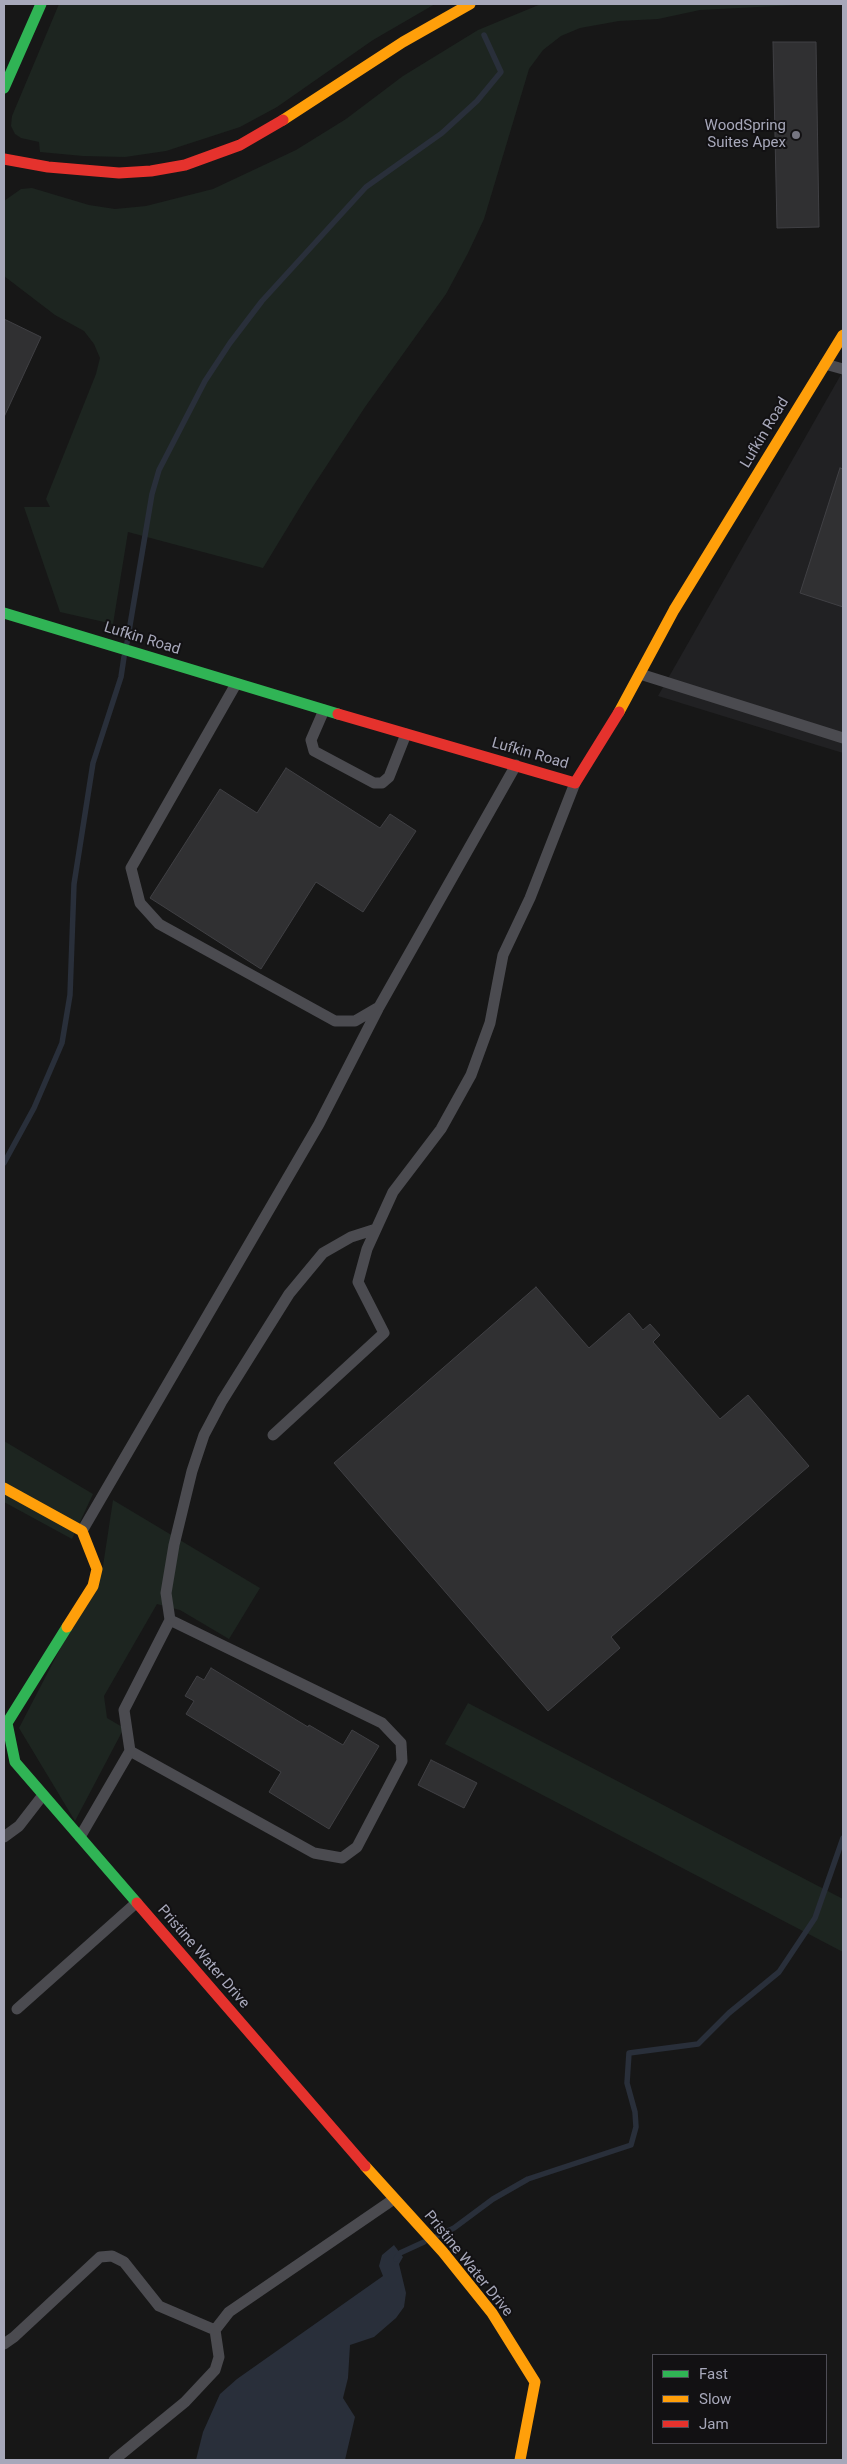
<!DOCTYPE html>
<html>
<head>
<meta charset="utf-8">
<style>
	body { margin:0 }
	#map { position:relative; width:847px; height:2464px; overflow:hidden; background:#171717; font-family:Roboto,sans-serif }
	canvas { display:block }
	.frame { position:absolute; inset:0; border:5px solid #a7a8ba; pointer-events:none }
	.legend { position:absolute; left:652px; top:2354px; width:175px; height:90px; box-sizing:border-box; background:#121113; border:1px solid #4e4d56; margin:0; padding:6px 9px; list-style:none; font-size:15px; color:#a7a8ba }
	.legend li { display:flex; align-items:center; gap:10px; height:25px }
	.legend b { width:25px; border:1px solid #4e4d56 }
</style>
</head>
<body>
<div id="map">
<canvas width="847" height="2464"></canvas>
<div class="frame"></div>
<ul class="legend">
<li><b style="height:6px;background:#30b455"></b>Fast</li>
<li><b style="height:6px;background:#ff9f0a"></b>Slow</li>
<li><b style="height:6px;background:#e5322d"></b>Jam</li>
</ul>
</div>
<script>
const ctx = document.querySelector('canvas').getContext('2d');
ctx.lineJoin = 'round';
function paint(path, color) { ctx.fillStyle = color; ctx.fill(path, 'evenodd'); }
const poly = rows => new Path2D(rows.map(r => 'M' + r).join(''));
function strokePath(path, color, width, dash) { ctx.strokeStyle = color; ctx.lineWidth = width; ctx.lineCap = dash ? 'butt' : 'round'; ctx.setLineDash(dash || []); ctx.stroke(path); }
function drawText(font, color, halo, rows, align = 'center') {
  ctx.font = font + ' Roboto,sans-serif'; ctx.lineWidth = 4; ctx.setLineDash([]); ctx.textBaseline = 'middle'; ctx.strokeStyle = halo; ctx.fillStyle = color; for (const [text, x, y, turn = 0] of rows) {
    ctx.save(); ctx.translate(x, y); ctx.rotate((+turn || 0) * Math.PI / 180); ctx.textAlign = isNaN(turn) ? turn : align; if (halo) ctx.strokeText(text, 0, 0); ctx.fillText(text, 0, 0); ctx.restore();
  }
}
paint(poly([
	[843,371,843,753,658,696]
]), '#212123');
paint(poly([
	[59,4,435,4,373,40,277,107,240,127,166,151,125,157,83,156,40,152,39,142,21,138,15,134,11,126,12,116],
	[541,4,816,4,700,10,658,19,619,21,580,28,561,36,543,50,529,69,484,219,468,253,446,294,365,407,308,494,263,568,128,532,113,624,60,612,24,507,50,507,46,499,96,374,100,358,94,344,84,331,55,315,4,276,4,201,21,189,32,188,89,205,115,209,146,206,213,189,296,150,346,119,403,76,478,30],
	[4,1441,93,1494,72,1539,4,1502],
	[113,1500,260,1588,229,1639,180,1610,157,1604,104,1696,107,1718,124,1728,75,1821,19,1728,103,1566],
	[468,1703,843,1899,843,1952,445,1744]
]), '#1d2520');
paint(poly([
	[394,2245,403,2257,399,2264,406,2293,404,2307,396,2318,374,2337,350,2345,348,2378,343,2398,355,2417,345,2460,196,2460,203,2432,220,2394,237,2379,383,2276,379,2266,382,2255]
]), '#292f3a');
strokePath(poly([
	[127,643,152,494,159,470,205,381,230,343,262,301,366,187,442,133,477,101,501,72,484,35],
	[4,1163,34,1108,62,1043,70,995,74,884,93,763,121,677,124,657],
	[437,2236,454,2228,493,2199,528,2179,631,2145,636,2127,635,2112,627,2083,629,2053,698,2044,729,2013,779,1972,815,1918,843,1838],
	[396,2259,400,2253,424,2242]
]), '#292f3a', 5.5);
const building = poly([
	[773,42,816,42,819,227,777,228,773,42],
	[4,319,41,337,4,417,4,319],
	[840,468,843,469,843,607,800,593,840,468],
	[286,768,380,828,390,814,416,831,363,912,316,882,261,969,150,898,220,789,257,813,286,768],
	[536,1287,589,1348,629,1313,643,1330,650,1324,660,1335,653,1342,720,1419,748,1395,809,1466,611,1637,620,1648,548,1711,334,1463,536,1287],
	[211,1668,308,1727,309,1725,343,1745,352,1730,379,1746,329,1829,269,1792,281,1772,186,1714,194,1701,185,1696,197,1676,204,1680,211,1668],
	[431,1760,477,1783,464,1808,418,1785,431,1760]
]);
paint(building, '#303032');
strokePath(building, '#404044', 1);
strokePath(poly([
	[825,364,843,369],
	[640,674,843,738],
	[236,684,131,868,140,903,159,924,335,1021,355,1021,379,1007,516,765],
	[324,710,311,740,314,751,374,783,382,783,389,777,406,734],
	[273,1435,384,1333,358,1282,367,1249,393,1192,441,1129,471,1075,490,1023,503,955,530,898,575,783],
	[82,1531,319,1124,378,1009],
	[130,1751,314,1853,342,1858,357,1847,402,1761,401,1743,382,1723,170,1620],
	[4,1837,19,1826,43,1795],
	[80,1837,130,1751,124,1710,170,1620,166,1593,174,1545,192,1471,204,1435,222,1401,289,1294,323,1253,351,1237,376,1229],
	[17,2009,136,1903],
	[4,2344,14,2337,100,2257,112,2256,124,2262,159,2306,215,2330],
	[114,2460,185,2402,215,2370,219,2357,215,2330,229,2312,394,2199]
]), '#4b4b50', 11);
strokePath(poly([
	[4,88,41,4],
	[4,613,338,714],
	[67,1627,7,1723,15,1762,137,1903]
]), '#30b455', 11);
strokePath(poly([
	[283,120,403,42,470,4],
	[619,712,674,610,843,335],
	[4,1488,82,1531,97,1569,93,1586,67,1627],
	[365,2166,443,2252,492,2313,535,2382,520,2460]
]), '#ff9f0a', 11);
strokePath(poly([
	[4,159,48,167,119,173,151,171,185,165,240,145,283,120],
	[338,714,575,783,619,712],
	[137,1903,365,2166]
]), '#e5322d', 11);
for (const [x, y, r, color] of [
	[796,135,5,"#757581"]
]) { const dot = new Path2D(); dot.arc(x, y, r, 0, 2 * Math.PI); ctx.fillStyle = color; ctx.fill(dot); strokePath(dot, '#121113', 2); }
drawText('15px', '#a7a8ba', '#121113', [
	["WoodSpring",786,126],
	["Suites Apex",786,143]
], 'right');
drawText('15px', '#a7a8ba', '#121113', [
	["Lufkin Road",765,433,-59],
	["Lufkin Road",142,639,17],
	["Lufkin Road",530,754,16],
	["Pristine Water Drive",203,1957,49],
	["Pristine Water Drive",468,2264,51]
]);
</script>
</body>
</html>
